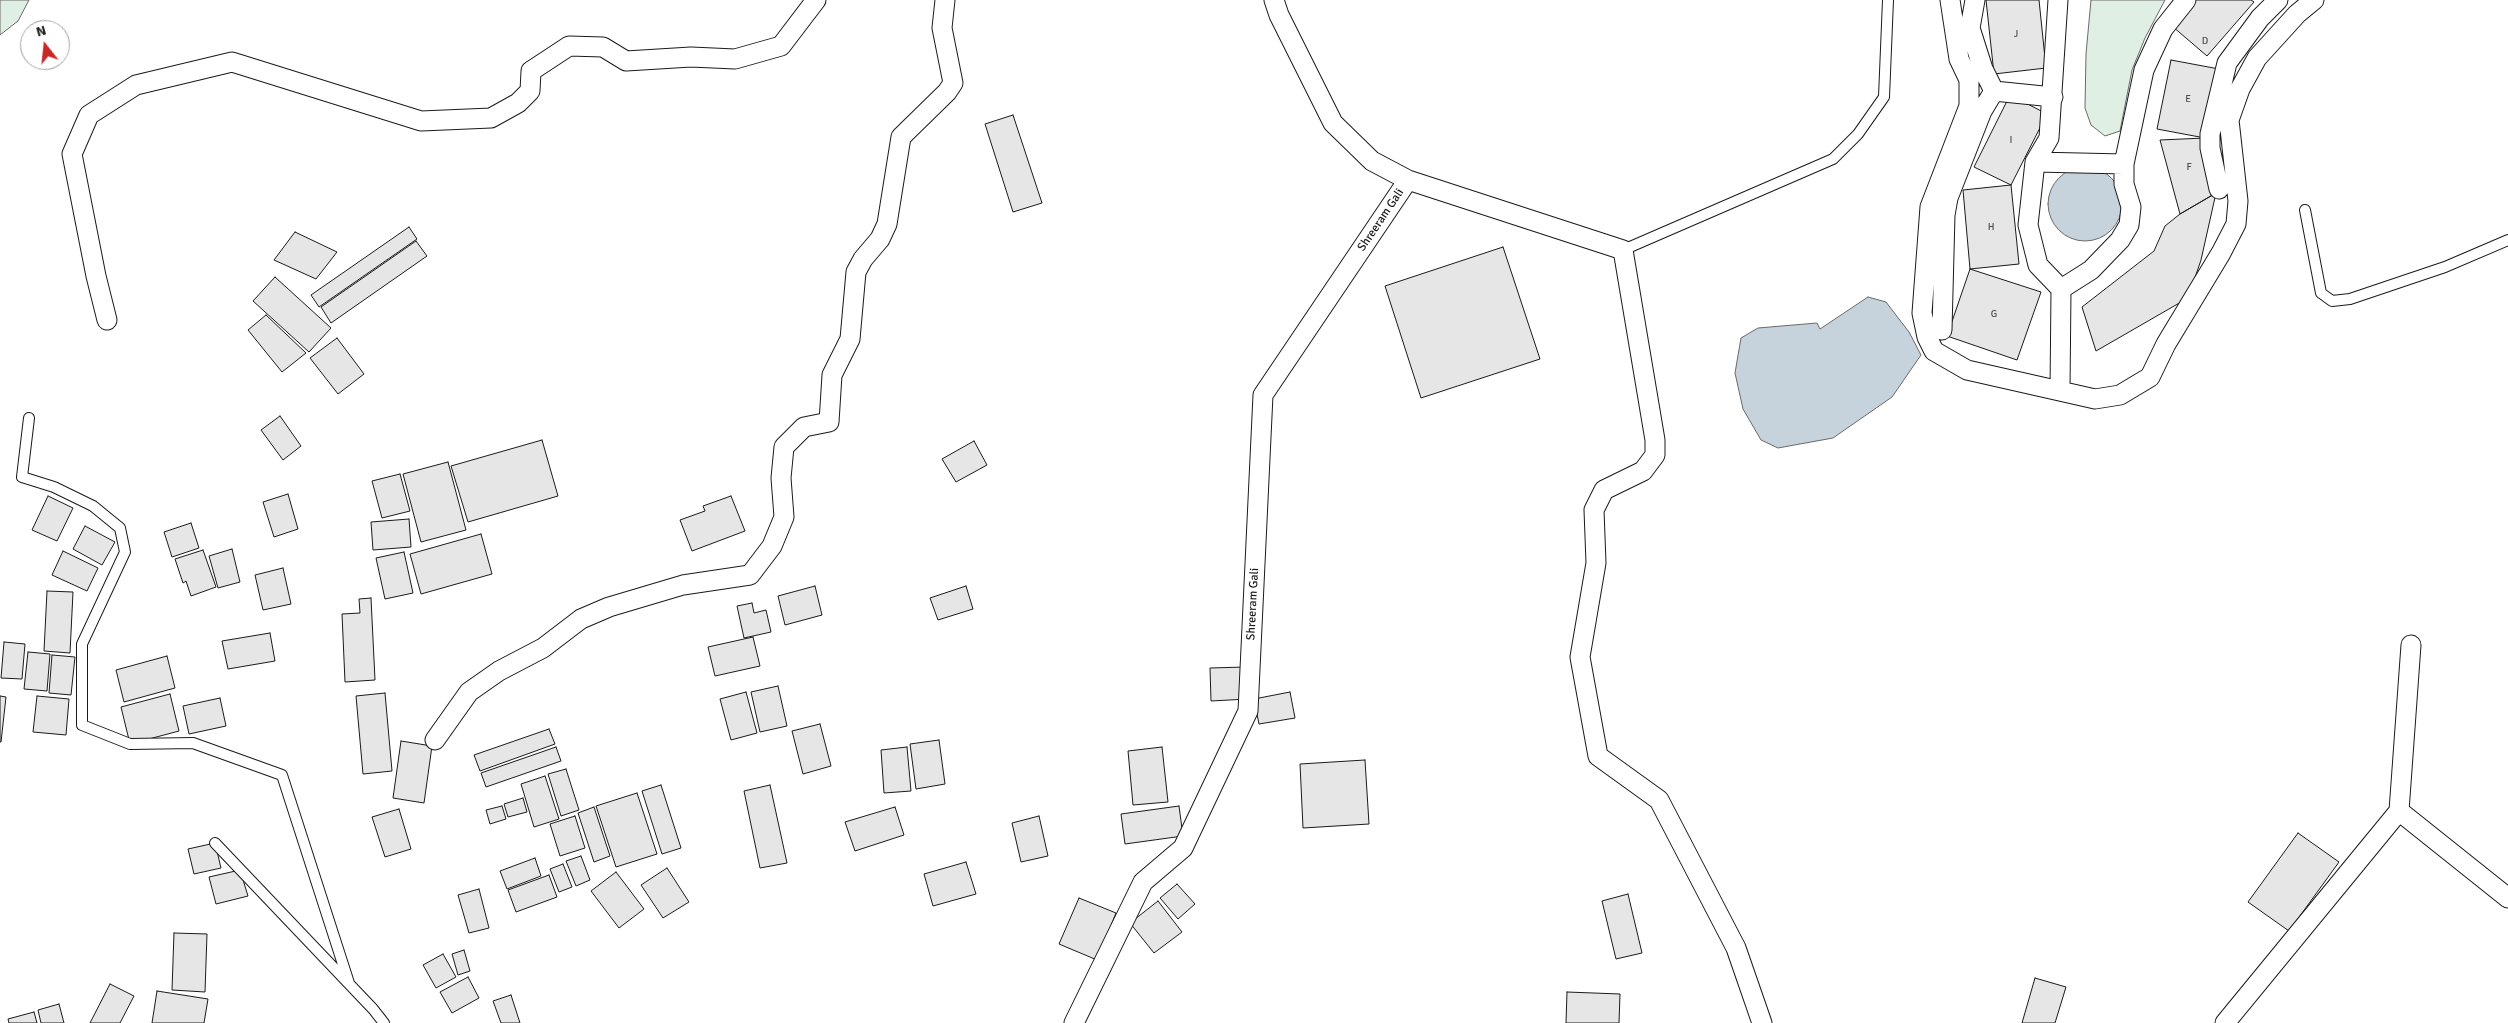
<!DOCTYPE html>
<html>
<head>
<meta charset="utf-8">
<style>
	body { margin:0 }
	#map { position:relative; width:2508px; height:1023px; overflow:hidden; background:#fff; font-family:Signika,sans-serif }
	canvas { display:block }
	.north { position:absolute; left:20px; top:20px; width:50px; height:50px; box-sizing:border-box; background:#fff; border:1px solid #a3a3a3; border-radius:50%; rotate:344deg; font-size:14px; font-weight:700; line-height:20px; text-align:center; color:#1a1a1a }
	.north::after { content:''; display:block; margin:auto; width:18px; height:22px; background:#c62828; clip-path:polygon(50% 0,100% 100%,50% 72%,0 100%) }
</style>
</head>
<body>
<div id="map">
<canvas width="2508" height="1023"></canvas>
<div class="north">N</div>
</div>
<script>
const ctx = document.querySelector('canvas').getContext('2d');
ctx.lineJoin = 'round';
function paint(path, color) { ctx.fillStyle = color; ctx.fill(path, 'evenodd'); }
const poly = rows => new Path2D(rows.map(r => 'M' + r).join(''));
function strokePath(path, color, width, dash) { ctx.strokeStyle = color; ctx.lineWidth = width; ctx.lineCap = dash ? 'butt' : 'round'; ctx.setLineDash(dash || []); ctx.stroke(path); }
function drawText(font, color, halo, rows, align = 'center') {
  ctx.font = font + ' Signika,sans-serif'; ctx.lineWidth = 4; ctx.setLineDash([]); ctx.textBaseline = 'middle'; ctx.strokeStyle = halo; ctx.fillStyle = color; for (const [text, x, y, turn = 0] of rows) {
    ctx.save(); ctx.translate(x, y); ctx.rotate((+turn || 0) * Math.PI / 180); ctx.textAlign = isNaN(turn) ? turn : align; if (halo) ctx.strokeText(text, 0, 0); ctx.fillText(text, 0, 0); ctx.restore();
  }
}
const green = poly([
	[0,0,29,0,18,21,0,35,0,0],
	[2091,0,2165,0,2145,38,2132,70,2120,131,2105,136,2091,125,2085,108,2086,54,2091,0]
]);
paint(green, '#e0efe3');
strokePath(green, '#6a6a6a', 1);
const water = poly([
	'2048 204a37 37 0 1 1 74 0a37 37 0 1 1-74 0Z',
	[1868,297,1886,302,1909,332,1921,355,1892,397,1833,438,1778,448,1761,440,1743,409,1735,373,1741,338,1758,328,1817,323,1820,329,1868,297]
]);
paint(water, '#c6d2dc');
strokePath(water, '#6a6a6a', 1);
const building = poly([
	[1986,0,2039,0,2046,68,1994,74,1986,0],
	[2194,0,2251,0,2254,2,2207,56,2172,26,2194,0],
	[2171,60,2219,69,2205,138,2157,129,2171,60],
	[2010,95,2047,114,2011,185,1974,167,2010,95],
	[1013,115,1042,203,1013,212,985,124,1013,115],
	[2205,138,2216,193,2180,214,2160,140,2205,138],
	[2011,185,2019,264,1970,269,1963,190,2011,185],
	[2216,193,2201,260,2188,298,2096,351,2082,307,2154,251,2165,226,2180,214,2216,193],
	[409,227,417,239,319,307,311,295,409,227],
	[295,232,337,252,316,279,274,260,295,232],
	[416,241,427,256,331,323,321,307,416,241],
	[1503,247,1540,359,1421,398,1385,286,1503,247],
	[1970,269,2041,292,2017,360,1947,336,1970,269],
	[275,277,331,328,309,352,253,301,275,277],
	[266,315,306,353,282,372,248,330,266,315],
	[337,338,364,374,338,394,310,358,337,338],
	[280,416,301,446,283,460,261,430,280,416],
	[542,440,558,496,468,522,451,466,542,440],
	[974,441,987,465,956,482,942,459,974,441],
	[448,462,466,530,421,542,403,474,448,462],
	[400,474,410,511,382,518,372,481,400,474],
	[288,494,298,529,274,537,263,502,288,494],
	[48,496,73,508,57,541,32,530,48,496],
	[731,496,745,531,692,551,680,520,705,511,703,506,731,496],
	[409,519,411,547,373,550,371,522,409,519],
	[191,523,199,548,172,557,164,532,191,523],
	[85,526,115,542,102,565,73,549,85,526],
	[481,534,492,574,421,594,410,554,481,534],
	[232,549,240,582,218,588,209,556,232,549],
	[203,550,216,587,191,596,186,581,183,583,175,559,203,550],
	[63,551,98,568,87,591,52,575,63,551],
	[404,552,413,593,385,599,376,558,404,552],
	[283,568,291,604,263,610,255,575,283,568],
	[815,586,822,615,785,625,778,596,815,586],
	[966,586,973,609,938,620,930,598,966,586],
	[47,591,73,592,70,653,44,651,47,591],
	[371,598,375,680,345,682,342,614,360,613,359,599,371,598],
	[752,603,754,613,766,610,771,632,744,638,737,606,752,603],
	[270,633,275,661,228,669,222,641,270,633],
	[753,637,760,666,715,676,708,647,753,637],
	[4,642,25,644,22,679,1,678,4,642],
	[28,652,50,654,47,691,24,689,28,652],
	[52,655,75,657,71,695,49,693,52,655],
	[167,656,175,688,124,702,116,670,167,656],
	[1246,667,1248,699,1211,701,1210,668,1246,667],
	[778,686,787,726,760,732,751,692,778,686],
	[746,692,757,733,731,740,720,699,746,692],
	[1290,692,1295,718,1259,724,1254,699,1290,692],
	[385,693,392,771,363,774,356,696,385,693],
	[170,694,179,731,130,744,121,707,170,694],
	[0,696,6,697,1,742,0,742,0,696],
	[37,696,69,699,66,735,33,732,37,696],
	[220,698,226,726,189,734,183,706,220,698],
	[820,724,831,766,803,774,792,731,820,724],
	[549,729,555,744,480,771,474,755,549,729],
	[939,740,945,784,916,789,910,744,939,740],
	[401,741,432,746,424,803,393,798,401,741],
	[556,747,561,761,486,787,481,773,556,747],
	[907,747,911,791,884,793,881,750,907,747],
	[1162,747,1168,802,1133,805,1128,751,1162,747],
	[1365,760,1369,824,1303,828,1300,764,1365,760],
	[566,769,579,810,561,816,548,774,566,769],
	[545,776,559,819,534,827,521,784,545,776],
	[661,785,681,848,662,854,642,791,661,785],
	[770,785,787,863,760,868,744,791,770,785],
	[637,793,657,854,616,867,596,806,637,793],
	[523,798,527,812,508,817,504,804,523,798],
	[502,806,506,819,490,824,486,810,502,806],
	[1179,806,1183,836,1125,844,1121,814,1179,806],
	[594,807,610,856,594,862,578,813,594,807],
	[895,807,904,835,855,851,845,822,895,807],
	[399,809,411,849,385,857,372,817,399,809],
	[575,816,585,848,560,856,550,824,575,816],
	[1039,816,1048,856,1021,862,1012,823,1039,816],
	[2298,833,2339,862,2289,931,2248,902,2298,833],
	[215,843,221,868,194,874,188,849,215,843],
	[581,856,590,880,576,886,566,861,581,856],
	[535,858,541,876,507,889,500,871,535,858],
	[966,862,976,894,933,906,924,874,966,862],
	[563,864,572,887,559,892,550,869,563,864],
	[667,868,689,902,663,918,641,885,667,868],
	[240,870,248,896,216,904,209,877,240,870],
	[616,872,644,909,619,928,591,891,616,872],
	[549,875,557,897,516,912,508,890,549,875],
	[1177,884,1195,904,1178,919,1160,898,1177,884],
	[479,889,489,928,469,933,458,895,479,889],
	[1628,894,1642,953,1616,959,1602,901,1628,894],
	[1079,898,1116,913,1097,960,1059,944,1079,898],
	[1158,901,1182,932,1154,953,1130,923,1158,901],
	[174,933,207,934,205,992,172,990,174,933],
	[464,950,470,971,458,975,452,954,464,950],
	[443,954,456,977,436,988,423,965,443,954],
	[468,977,479,998,452,1013,440,992,468,977],
	[2035,978,2066,987,2055,1023,2022,1023,2035,978],
	[110,984,134,996,120,1023,90,1023,110,984],
	[157,991,208,999,204,1023,152,1023,157,991],
	[1567,992,1620,994,1619,1023,1566,1023,1567,992],
	[511,995,520,1023,501,1023,493,1001,511,995],
	[59,1004,64,1023,41,1023,38,1010,59,1004],
	[34,1012,37,1023,9,1023,8,1019,34,1012]
]);
paint(building, '#e6e6e6');
strokePath(building, '#1a1a1a', 1);
const service = poly([
	[2305,210,2321,293,2332,301,2350,299,2445,267,2508,240],
	[1623,250,1833,159,1858,134,1884,97,1888,0],
	[29,418,22,477,54,487,93,506,120,528,125,552,82,644,82,725,130,744,193,743,282,775,349,983],
	[215,843,373,1009,384,1023]
]);
const minor = poly([
	[1274,0,1279,15,1333,123,1372,161,1408,180,1623,250,1655,440,1655,455,1643,471,1604,490,1594,510,1596,563,1580,657,1598,756,1659,800,1736,948,1762,1023],
	[1950,0,1959,59,1969,80,1969,106,1930,207,1922,313,1927,337,1934,351,1967,370,2095,399,2120,395,2150,377,2166,344,2221,253,2236,224,2238,201,2229,120,2240,89,2257,58,2297,14,2314,0],
	[1975,0,1970,28,1983,69,1994,91],
	[2058,0,2049,138,2035,162,2028,225,2038,265,2061,289,2060,391],
	[2035,162,2124,164],
	[2219,189,2210,148,2210,134,2227,63,2260,18,2278,0],
	[2061,289,2091,270,2120,240,2129,225,2131,207,2124,184,2124,164,2144,70,2163,29,2186,0],
	[107,320,96,276,72,154,89,115,136,85,232,62,421,121,491,118,518,103,530,91,531,71,569,46,603,47,626,61,691,57,735,59,781,46,816,0],
	[1942,330,1945,215,1948,198,1982,111,1994,91,2053,97],
	[435,740,469,692,499,671,543,648,581,619,609,607,683,585,750,575,772,546,784,517,781,478,784,447,804,427,829,422,832,375,850,339,856,272,863,259,880,239,887,224,901,137,947,92,953,83,942,28,945,0],
	[2399,811,2411,645],
	[1074,1023,1143,882,1183,848,1248,711,1263,395,1408,180],
	[2225,1023,2399,811,2508,898]
]);
strokePath(service, '#1a1a1a', 12);
strokePath(minor, '#1a1a1a', 21);
strokePath(service, '#fff', 10);
strokePath(minor, '#fff', 19);
drawText('10px', '#4d4d4d', null, [
	["J",2016,34],
	["D",2205,41],
	["E",2188,99],
	["I",2011,140],
	["F",2189,167],
	["H",1991,227],
	["G",1994,314]
]);
drawText('12px', '#1a1a1a', '#fff', [
	["Shreeram Gali",1381,220,-56],
	["Shreeram Gali",1253,604,-87]
]);
</script>
</body>
</html>
